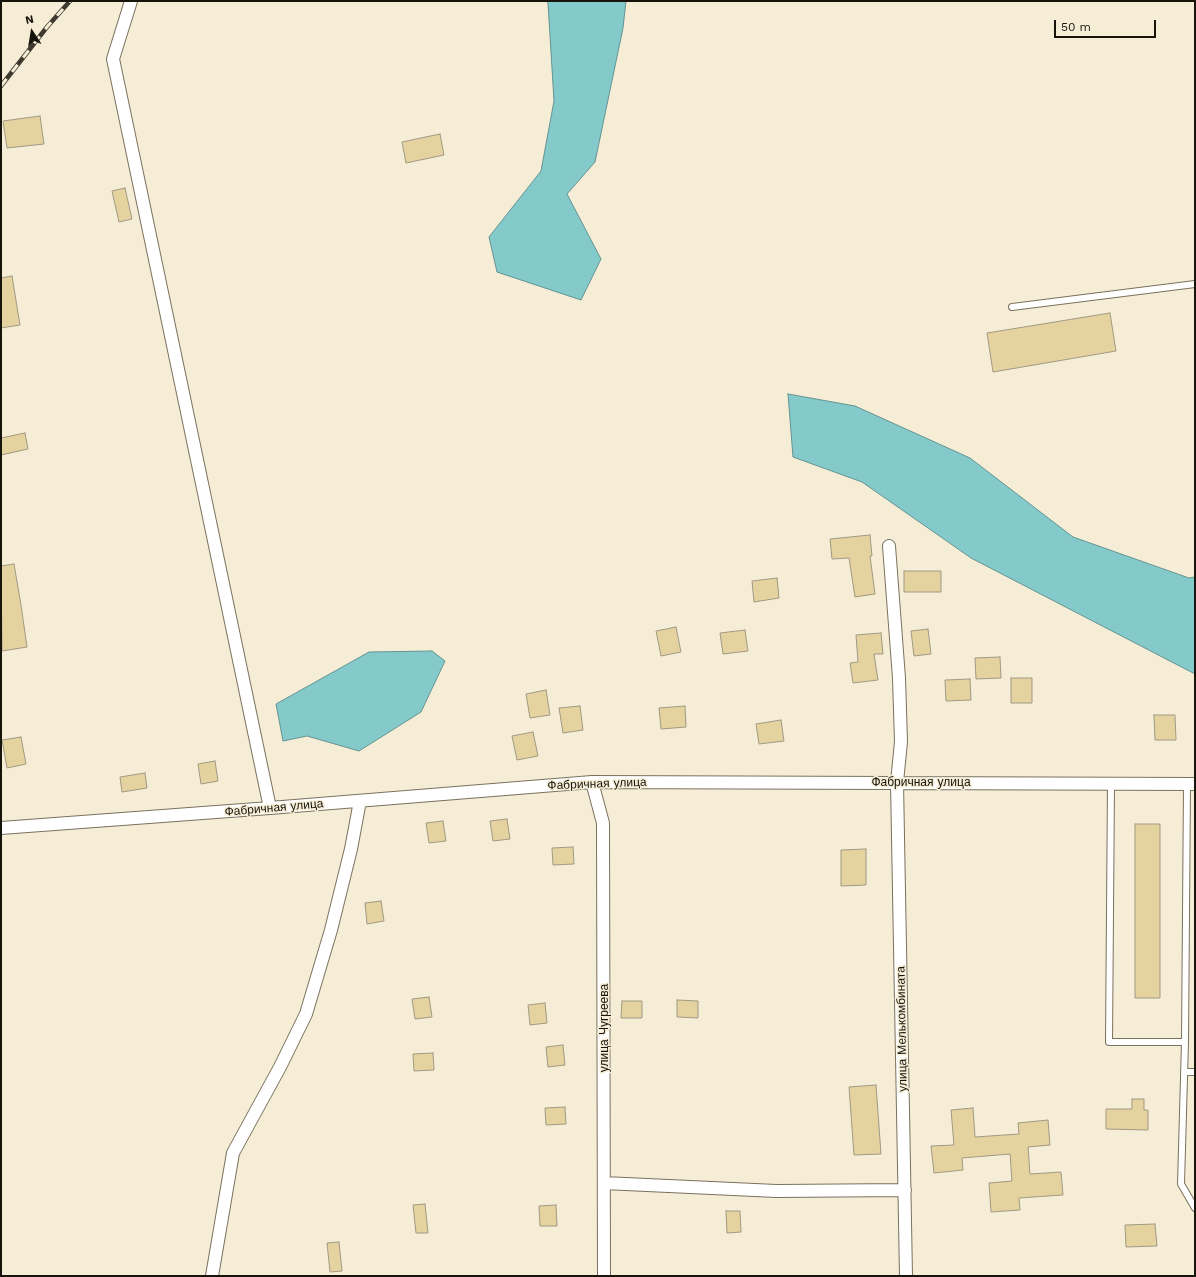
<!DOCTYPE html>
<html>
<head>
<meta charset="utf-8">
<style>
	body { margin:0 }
	#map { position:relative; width:1196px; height:1277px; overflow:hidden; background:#f5edd6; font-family:"Work Sans",sans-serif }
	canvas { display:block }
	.frame { position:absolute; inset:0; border:2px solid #17140c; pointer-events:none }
	.north { position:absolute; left:12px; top:12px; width:40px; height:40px; -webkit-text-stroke:3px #f5edd6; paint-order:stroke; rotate:348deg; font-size:11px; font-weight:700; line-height:16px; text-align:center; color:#17140c }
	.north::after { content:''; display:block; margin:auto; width:14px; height:18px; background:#17140c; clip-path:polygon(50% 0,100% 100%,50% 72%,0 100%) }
	.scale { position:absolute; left:1054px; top:20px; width:102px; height:18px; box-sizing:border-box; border:2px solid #17140c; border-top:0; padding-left:5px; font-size:12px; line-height:14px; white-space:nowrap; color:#17140c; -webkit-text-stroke:3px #f5edd6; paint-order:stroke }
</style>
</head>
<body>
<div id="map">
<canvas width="1196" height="1277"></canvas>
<div class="frame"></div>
<div class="north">N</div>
<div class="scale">50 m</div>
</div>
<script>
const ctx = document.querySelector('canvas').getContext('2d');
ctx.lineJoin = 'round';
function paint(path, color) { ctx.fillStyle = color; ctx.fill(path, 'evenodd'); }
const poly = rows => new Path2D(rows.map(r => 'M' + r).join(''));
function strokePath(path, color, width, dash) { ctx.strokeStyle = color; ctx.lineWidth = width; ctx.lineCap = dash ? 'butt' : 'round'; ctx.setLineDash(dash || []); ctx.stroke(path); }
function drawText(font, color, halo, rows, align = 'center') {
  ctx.font = font + ' "Work Sans",sans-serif'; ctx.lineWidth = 3; ctx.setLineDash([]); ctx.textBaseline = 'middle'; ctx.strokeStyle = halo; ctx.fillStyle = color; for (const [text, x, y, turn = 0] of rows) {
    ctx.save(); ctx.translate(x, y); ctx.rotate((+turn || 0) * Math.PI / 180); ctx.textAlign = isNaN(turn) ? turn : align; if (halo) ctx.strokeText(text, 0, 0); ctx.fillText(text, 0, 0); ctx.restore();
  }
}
const water = poly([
	[546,1,626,1,623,28,595,162,567,194,601,259,581,300,497,272,489,237,541,171,554,101,548,3,546,1],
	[788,394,855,406,970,458,1073,537,1189,578,1195,577,1195,674,971,558,862,482,793,457,788,394],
	[432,651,445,661,421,712,359,751,307,736,283,741,276,704,369,652,432,651]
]);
paint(water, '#85caca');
strokePath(water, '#649391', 1);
const building = poly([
	[40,116,44,144,7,148,3,121,40,116],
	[440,134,444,155,406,163,402,142,440,134],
	[125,188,132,219,119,222,112,191,125,188],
	[12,276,20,325,1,328,1,278,12,276],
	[1110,313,1116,351,993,372,987,333,1110,313],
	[25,433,28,449,1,455,1,438,25,433],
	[870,535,872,556,870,556,875,594,855,597,849,558,832,559,830,539,870,535],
	[14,564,21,605,27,647,2,651,1,566,14,564],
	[904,571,941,571,941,592,904,592,904,571],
	[777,578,779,598,754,602,752,581,777,578],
	[676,627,681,652,661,656,656,631,676,627],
	[928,629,931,654,914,656,911,631,928,629],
	[745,630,748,651,723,654,720,633,745,630],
	[881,633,883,654,874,654,878,680,853,683,850,663,858,662,856,635,881,633],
	[1000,657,1001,678,976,679,975,658,1000,657],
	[1011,678,1032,678,1032,703,1011,703,1011,678],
	[970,679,971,700,946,701,945,680,970,679],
	[546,690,550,715,530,718,526,694,546,690],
	[580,706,583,730,563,733,559,708,580,706],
	[685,706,686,727,661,729,659,708,685,706],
	[1154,715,1175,715,1176,740,1155,740,1154,715],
	[781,720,784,741,759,744,756,724,781,720],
	[533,732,538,756,517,760,512,736,533,732],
	[21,737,26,764,7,768,2,740,21,737],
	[215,761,218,781,201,784,198,764,215,761],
	[145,773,147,788,122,792,120,777,145,773],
	[507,819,510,839,493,841,490,821,507,819],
	[443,821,446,841,429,843,426,823,443,821],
	[1135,824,1160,824,1160,998,1135,998,1135,824],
	[573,847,574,864,553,865,552,848,573,847],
	[866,849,866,885,841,886,841,850,866,849],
	[381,901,384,921,367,924,365,903,381,901],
	[429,997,432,1017,415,1019,412,999,429,997],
	[677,1000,698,1001,698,1018,677,1017,677,1000],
	[622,1001,642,1001,642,1018,621,1018,622,1001],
	[545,1003,547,1023,530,1025,528,1005,545,1003],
	[563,1045,565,1065,548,1067,546,1047,563,1045],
	[433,1053,434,1070,414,1071,413,1054,433,1053],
	[876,1085,881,1154,854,1155,849,1087,876,1085],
	[1132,1099,1144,1099,1144,1110,1148,1110,1148,1130,1106,1129,1106,1109,1132,1109,1132,1099],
	[565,1107,566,1124,546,1125,545,1108,565,1107],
	[973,1108,975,1137,1019,1134,1018,1123,1048,1120,1050,1145,1028,1147,1030,1174,1061,1172,1063,1195,1019,1198,1020,1210,991,1212,989,1183,1012,1181,1010,1154,962,1158,963,1170,934,1173,931,1146,954,1145,951,1110,973,1108],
	[425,1204,428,1233,416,1233,413,1205,425,1204],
	[556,1205,557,1226,540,1226,539,1206,556,1205],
	[726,1211,740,1211,741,1232,727,1233,726,1211],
	[1155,1224,1157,1246,1126,1247,1125,1225,1155,1224],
	[339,1242,342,1271,330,1272,327,1243,339,1242]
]);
paint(building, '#e4d29f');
strokePath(building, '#a19984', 1);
const lane = poly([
	[1012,307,1195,284],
	[1111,783,1109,1042,1185,1042],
	[1187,784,1185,1042,1181,1184,1195,1208],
	[1184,1072,1195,1072]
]);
const street = poly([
	[131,1,113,59,270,808],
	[889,546,899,678,901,742,897,782,906,1276],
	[592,782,603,823,604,1276],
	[1,828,270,808,592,782,1195,784],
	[604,1183,776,1191,905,1190],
	[212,1276,233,1153,280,1067,306,1014,331,930,351,849,360,801]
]);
strokePath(lane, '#7a725e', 8);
strokePath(street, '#7a725e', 14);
strokePath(lane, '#fff', 6);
strokePath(street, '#fff', 12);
const rail = poly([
	[1,86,47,27,70,1]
]);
strokePath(rail, '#3e3a2f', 4.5);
strokePath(rail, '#f5edd6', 3, [9]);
drawText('12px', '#17140c', '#f5edd6', [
	["Фабричная улица",921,782],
	["Фабричная улица",597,784,-2],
	["Фабричная улица",274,808,-5],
	["улица Чугреева",604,1028,-90],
	["улица Мелькомбината",902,1029,-91]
]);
</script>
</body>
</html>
